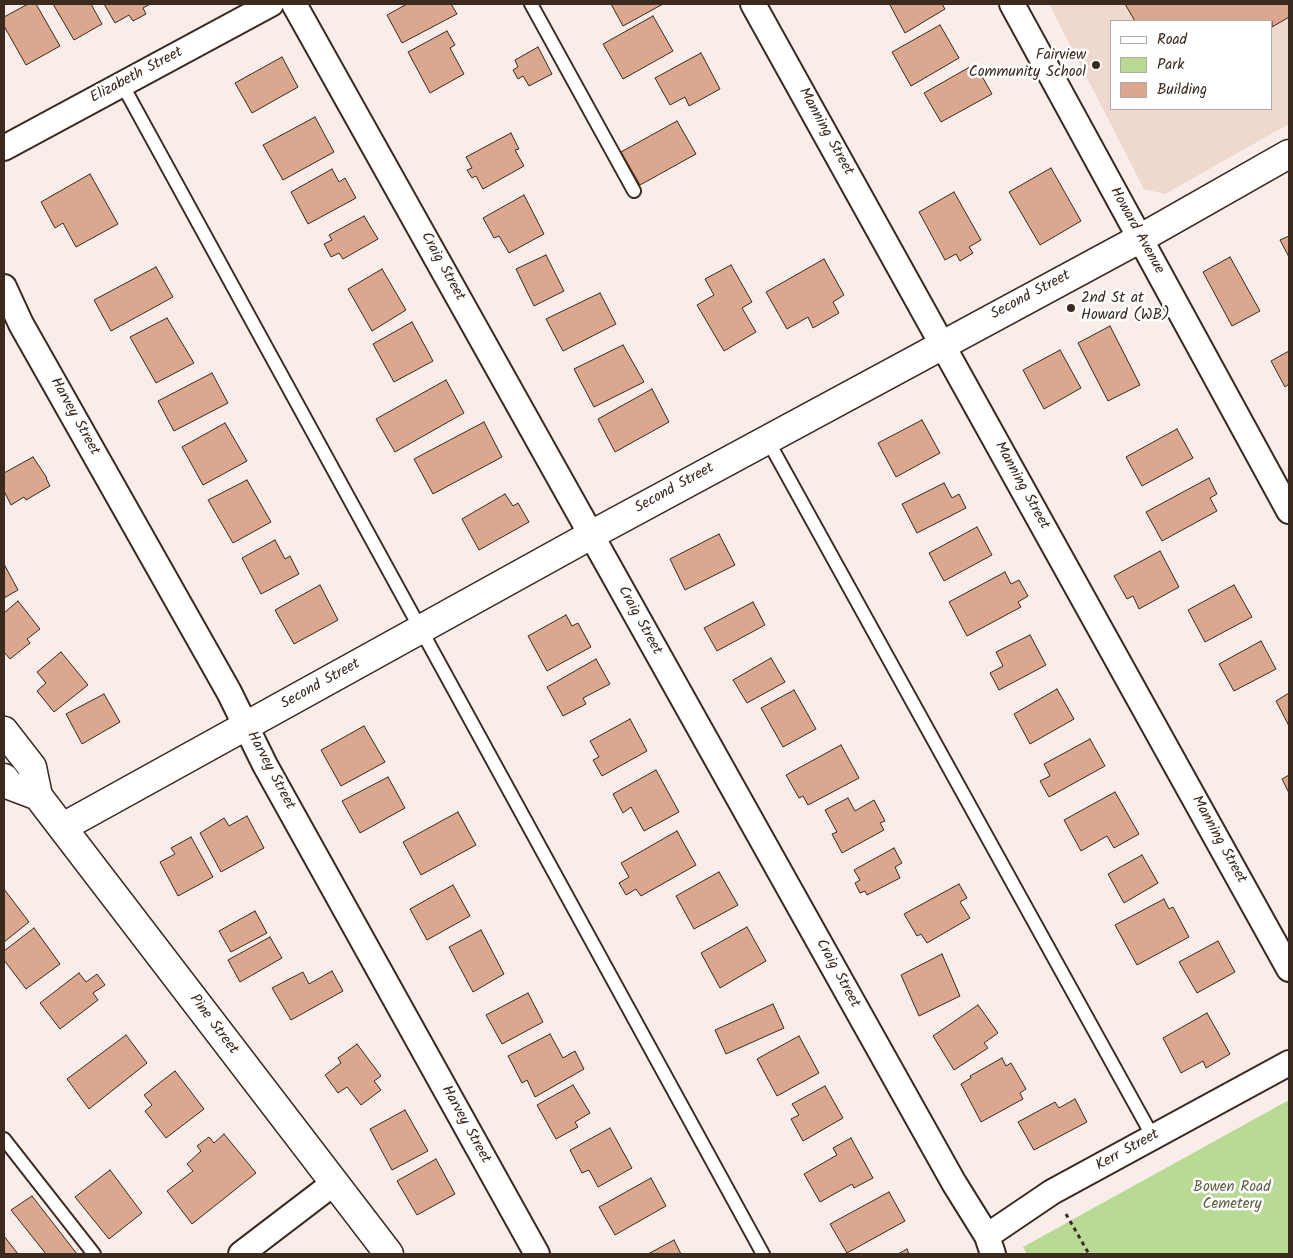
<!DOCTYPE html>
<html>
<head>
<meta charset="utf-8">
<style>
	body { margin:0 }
	#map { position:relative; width:1293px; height:1258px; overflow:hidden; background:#f8ede9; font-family:Kalam,sans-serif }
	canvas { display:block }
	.frame { position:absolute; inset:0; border:5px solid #3b2a1e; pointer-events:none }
	.legend { position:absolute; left:1110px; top:20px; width:162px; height:90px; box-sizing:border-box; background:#fff; border:1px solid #b1aaa5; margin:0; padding:6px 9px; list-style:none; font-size:15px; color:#3b2a1e }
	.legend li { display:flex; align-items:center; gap:10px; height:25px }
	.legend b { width:25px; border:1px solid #b1aaa5 }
</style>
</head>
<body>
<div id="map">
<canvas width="1293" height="1258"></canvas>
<div class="frame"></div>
<ul class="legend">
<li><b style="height:6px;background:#fff"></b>Road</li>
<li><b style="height:14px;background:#b8da94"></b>Park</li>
<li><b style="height:14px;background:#dba78f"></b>Building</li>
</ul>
</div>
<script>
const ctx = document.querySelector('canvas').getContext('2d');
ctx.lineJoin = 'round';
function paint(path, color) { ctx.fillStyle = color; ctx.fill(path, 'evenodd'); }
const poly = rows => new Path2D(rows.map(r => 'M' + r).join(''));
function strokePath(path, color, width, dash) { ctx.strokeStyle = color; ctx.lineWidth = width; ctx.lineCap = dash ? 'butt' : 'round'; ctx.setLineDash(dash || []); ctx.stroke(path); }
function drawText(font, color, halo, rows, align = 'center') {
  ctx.font = font + ' Kalam,sans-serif'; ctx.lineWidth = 5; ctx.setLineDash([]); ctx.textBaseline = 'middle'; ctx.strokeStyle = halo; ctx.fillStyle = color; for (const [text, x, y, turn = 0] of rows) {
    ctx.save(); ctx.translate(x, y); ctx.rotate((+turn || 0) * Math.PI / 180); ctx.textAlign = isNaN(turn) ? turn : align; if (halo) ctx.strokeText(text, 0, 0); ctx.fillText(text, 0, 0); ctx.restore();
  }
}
paint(poly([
	[1049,4,1289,4,1289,124,1165,194,1144,189],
	[1112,21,1272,21,1272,109,1112,109]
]), '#efd8ce');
paint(poly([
	[1289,1100,1289,1254,1027,1254,1023,1247]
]), '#b8da94');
const building = poly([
	[28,4,36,4,60,46,26,65,4,26,4,17,28,4],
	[53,4,91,4,102,24,74,40,53,4],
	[104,4,150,4,143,8,146,14,133,21,129,15,115,23,104,4],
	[407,4,451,4,457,14,402,43,387,15,407,4],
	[611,4,663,4,623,26,611,4],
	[892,4,942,4,945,9,905,33,890,5,892,4],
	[1125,4,1289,4,1289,17,1272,27,1272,21,1135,21,1125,4],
	[653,16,673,51,623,79,603,44,653,16],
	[940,25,959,58,911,86,892,52,940,25],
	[447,31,455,45,450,48,464,74,430,93,408,52,447,31],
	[538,47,552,74,529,86,523,76,518,79,513,70,518,67,515,60,538,47],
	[701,53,720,89,689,106,685,97,670,105,655,78,701,53],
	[282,57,298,87,252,113,235,83,282,57],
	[975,64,992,94,941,122,924,93,975,64],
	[315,117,334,152,283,180,263,145,315,117],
	[677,121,696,154,640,185,621,152,677,121],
	[511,133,519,149,515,150,524,166,483,189,476,176,472,178,467,170,472,168,466,157,511,133],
	[1051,168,1081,221,1040,245,1009,192,1051,168],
	[332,169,339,182,345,178,356,198,308,224,291,192,332,169],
	[90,174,118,224,76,247,63,223,55,228,41,202,90,174],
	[954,192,981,240,969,247,973,253,960,261,956,254,945,260,919,212,954,192],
	[524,195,544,234,509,253,499,236,494,238,483,218,524,195],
	[364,216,378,239,343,259,339,253,331,257,324,244,332,240,329,235,364,216],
	[1289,236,1289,257,1280,240,1289,236],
	[546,255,564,291,534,306,516,269,546,255],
	[1230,257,1260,311,1232,326,1203,272,1230,257],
	[824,259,844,295,833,302,839,313,813,328,808,317,787,329,766,292,824,259],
	[731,265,752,302,742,308,756,332,724,351,697,305,714,295,705,279,731,265],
	[156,267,173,297,111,331,94,300,156,267],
	[382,269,406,310,372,331,348,289,382,269],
	[600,293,616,324,563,351,546,319,600,293],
	[167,318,194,363,156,383,130,337,167,318],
	[412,322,433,361,394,382,373,344,412,322],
	[1110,326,1140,385,1108,401,1078,343,1110,326],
	[623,345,644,382,594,407,574,369,623,345],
	[1060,350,1081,388,1044,409,1023,370,1060,350],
	[1289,351,1289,384,1285,387,1271,361,1289,351],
	[212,373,228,403,174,431,158,401,212,373],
	[446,380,464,413,395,452,376,419,446,380],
	[652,389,669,422,615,452,598,419,652,389],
	[922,420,940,453,896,477,878,443,922,420],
	[484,422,502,457,433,494,414,459,484,422],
	[225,423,247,461,203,485,182,447,225,423],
	[1177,429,1193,458,1142,486,1126,457,1177,429],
	[33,457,47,478,46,478,50,486,26,500,24,497,11,505,4,491,4,473,33,457],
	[1209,478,1217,494,1210,498,1217,511,1162,541,1146,512,1209,478],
	[247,480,271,522,233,543,208,500,247,480],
	[944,483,952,498,959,494,966,508,917,533,902,504,944,483],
	[505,494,513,506,518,503,529,522,479,550,462,519,505,494],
	[977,527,992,555,944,581,929,553,977,527],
	[719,534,735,565,685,590,670,559,719,534],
	[275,540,285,559,290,556,299,574,261,594,242,558,275,540],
	[1160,551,1179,587,1139,609,1133,596,1127,599,1114,576,1160,551],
	[4,564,18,590,4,598,4,564],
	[1005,572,1011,584,1019,580,1028,596,1018,602,1021,607,967,636,949,602,1005,572],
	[320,585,338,620,294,644,275,610,320,585],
	[1234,585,1252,617,1205,642,1188,610,1234,585],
	[18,601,40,629,27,639,30,643,10,659,4,652,4,613,18,601],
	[753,602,765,625,717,651,704,628,753,602],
	[566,615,572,626,578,623,591,647,547,671,528,636,566,615],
	[1030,635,1046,665,999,690,990,673,1003,666,996,652,1030,635],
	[1261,641,1276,669,1234,691,1219,664,1261,641],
	[61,652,88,685,54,712,37,691,46,683,37,672,61,652],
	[771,658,785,682,747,703,733,680,771,658],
	[596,659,610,684,583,698,586,704,563,716,547,687,596,659],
	[1057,689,1074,719,1030,744,1014,714,1057,689],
	[794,690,816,729,783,747,761,708,794,690],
	[1289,693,1289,726,1276,701,1289,693],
	[104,694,120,722,82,744,66,714,104,694],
	[630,719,647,751,602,776,593,760,599,757,590,741,630,719],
	[364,726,385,762,341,786,321,750,364,726],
	[1090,739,1105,766,1049,797,1040,781,1050,776,1044,764,1090,739],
	[841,745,859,778,808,805,803,796,799,798,786,775,841,745],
	[656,770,679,812,644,831,631,807,623,813,613,794,656,770],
	[1289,775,1289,793,1282,779,1289,775],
	[388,777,405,808,360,833,342,801,388,777],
	[1115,792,1139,834,1114,848,1107,836,1081,851,1064,820,1115,792],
	[848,798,855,811,874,800,885,821,880,823,884,830,842,853,832,834,837,832,825,810,848,798],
	[458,812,476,845,421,875,403,842,458,812],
	[247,816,264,848,221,872,200,833,224,818,229,826,247,816],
	[677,831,696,865,641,896,636,889,626,895,619,883,629,877,621,863,677,831],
	[191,837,213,877,178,896,160,862,175,854,171,848,191,837],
	[894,848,902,863,895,867,900,878,867,895,865,891,860,893,855,883,860,880,854,870,894,848],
	[1142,855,1158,883,1124,903,1108,874,1142,855],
	[719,872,738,905,694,929,676,896,719,872],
	[959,884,967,898,960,902,970,918,927,943,921,934,917,936,904,914,959,884],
	[453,885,470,916,427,940,410,909,453,885],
	[4,889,29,922,4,942,4,889],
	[1164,899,1169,909,1173,907,1189,937,1137,965,1115,925,1164,899],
	[255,911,267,933,231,952,219,931,255,911],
	[747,927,766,961,720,988,701,953,747,927],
	[34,928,60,964,26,989,4,960,4,951,34,928],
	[481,930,504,974,473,992,449,947,481,930],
	[270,937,282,958,240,982,228,960,270,937],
	[1218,941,1235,972,1197,993,1179,962,1218,941],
	[942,954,960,996,919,1016,901,975,942,954],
	[332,971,343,991,291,1020,272,988,303,972,309,984,332,971],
	[79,973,86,982,97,974,105,985,93,993,98,1000,60,1029,40,1003,79,973],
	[528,993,543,1022,502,1044,486,1015,528,993],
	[773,1004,784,1028,726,1054,715,1030,773,1004],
	[978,1005,998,1033,984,1043,988,1048,954,1070,933,1036,978,1005],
	[1207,1013,1230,1054,1206,1068,1203,1061,1181,1073,1163,1038,1207,1013],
	[550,1034,563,1058,575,1051,584,1069,535,1097,527,1080,522,1083,508,1056,550,1034],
	[126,1035,147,1063,89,1109,67,1079,126,1035],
	[799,1036,819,1073,777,1096,757,1059,799,1036],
	[357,1044,381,1076,374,1081,381,1090,361,1105,347,1087,338,1093,325,1075,341,1063,338,1058,357,1044],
	[1002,1058,1006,1066,1011,1063,1026,1089,1020,1093,1023,1099,981,1122,961,1084,971,1078,970,1076,1002,1058],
	[175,1071,204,1109,166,1138,145,1111,152,1105,144,1095,175,1071],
	[573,1085,590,1113,575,1122,578,1127,556,1139,537,1105,573,1085],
	[825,1086,843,1118,803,1141,791,1119,799,1115,792,1104,825,1086],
	[1075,1099,1087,1122,1034,1150,1018,1122,1055,1102,1059,1108,1075,1099],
	[405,1110,428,1151,392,1170,370,1129,405,1110],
	[610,1128,632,1168,598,1187,589,1170,582,1173,570,1150,610,1128],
	[224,1134,256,1173,192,1224,167,1191,193,1171,187,1164,201,1151,197,1146,209,1137,214,1143,224,1134],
	[851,1138,873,1178,854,1188,852,1184,820,1202,804,1174,837,1155,833,1148,851,1138],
	[436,1159,455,1194,417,1215,397,1181,436,1159],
	[110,1170,142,1213,109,1239,75,1197,110,1170],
	[651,1178,666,1206,615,1235,599,1207,651,1178],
	[889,1192,905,1221,847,1253,830,1224,889,1192],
	[32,1196,77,1254,46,1254,11,1210,32,1196],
	[4,1236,18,1254,4,1254,4,1236],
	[674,1240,681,1254,648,1254,674,1240],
	[907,1249,909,1254,898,1254,907,1249]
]);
paint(building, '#dba78f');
strokePath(building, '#3b2a1e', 1);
const lane = poly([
	[531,4,634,191],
	[122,84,763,1254],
	[767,439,1153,1137],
	[4,1139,94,1254]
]);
const street = poly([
	[294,4,954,1183,987,1236,993,1254],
	[753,4,1289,969],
	[1012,4,1289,511],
	[4,148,271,4],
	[4,287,21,324,229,692,265,765,537,1254],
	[987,1236,1052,1192,1289,1063],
	[241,1254,334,1183]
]);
const secondary = poly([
	[4,731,32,767,38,796,389,1254],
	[4,778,9,785,38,796],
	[63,827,591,535,1141,238,1289,154]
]);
strokePath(lane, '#3b2a1e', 16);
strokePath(street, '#3b2a1e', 28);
strokePath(secondary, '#3b2a1e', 31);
strokePath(poly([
	[1066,1214,1089,1254]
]), '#3b2a1e', 3, [4, 4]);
strokePath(lane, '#fff', 12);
strokePath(street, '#fff', 24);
strokePath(secondary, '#fff', 28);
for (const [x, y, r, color] of [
	[1096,65,5,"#3b2a1e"],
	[1071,308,5,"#3b2a1e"]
]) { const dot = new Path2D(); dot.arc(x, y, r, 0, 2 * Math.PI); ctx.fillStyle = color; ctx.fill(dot); strokePath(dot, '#fff', 2); }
drawText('15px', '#3b2a1e', '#fff', [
	["Fairview",1086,56],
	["Community School",1086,73],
	["2nd St at",1081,299,"left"],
	["Howard (WB)",1081,316,"left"]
], 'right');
drawText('15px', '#3b2a1e', '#fff', [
	["Elizabeth Street",137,76,-28],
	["Manning Street",825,132,61],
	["Howard Avenue",1136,231,61],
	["Craig Street",442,267,61],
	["Second Street",1031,296,-28],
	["Harvey Street",74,417,61],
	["Manning Street",1021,486,61],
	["Second Street",675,489,-29],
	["Craig Street",639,621,61],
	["Second Street",321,685,-29],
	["Harvey Street",270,771,62],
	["Manning Street",1218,840,61],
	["Craig Street",837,974,61],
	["Pine Street",213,1025,53],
	["Harvey Street",465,1125,61],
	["Kerr Street",1128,1151,-29]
]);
drawText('15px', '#605f41', '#fff', [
	["Bowen Road",1232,1188],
	["Cemetery",1232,1205]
]);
</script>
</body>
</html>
